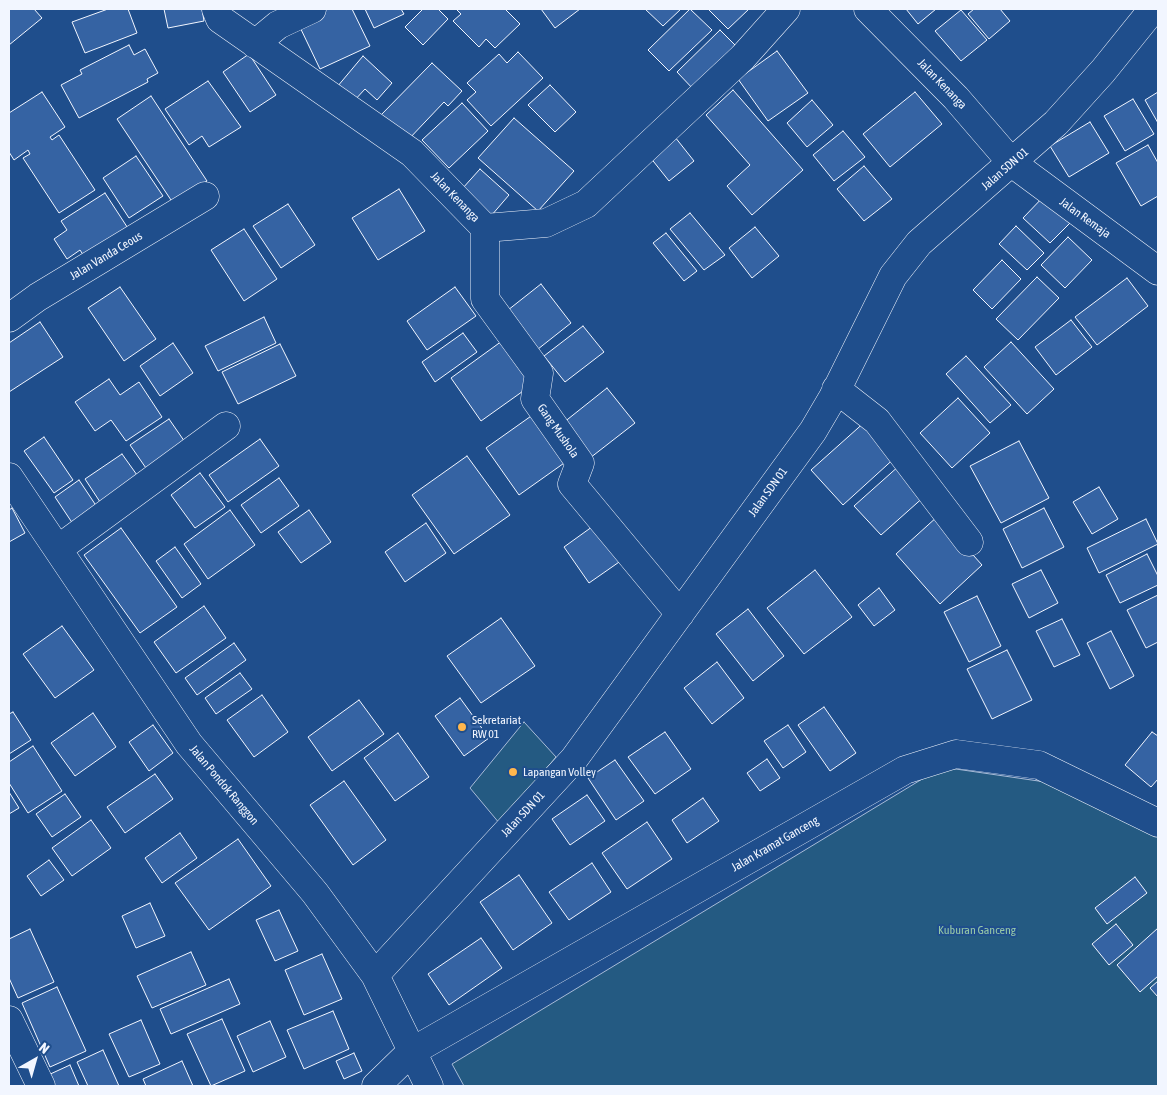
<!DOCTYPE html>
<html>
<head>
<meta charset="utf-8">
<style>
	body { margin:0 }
	#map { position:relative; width:1167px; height:1095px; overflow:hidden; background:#1f4e8c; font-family:"Asap Condensed",sans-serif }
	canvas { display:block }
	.frame { position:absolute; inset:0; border:10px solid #f2f6ff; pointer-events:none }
	.north { position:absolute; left:10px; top:1035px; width:50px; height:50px; -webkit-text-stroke:4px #1f4e8c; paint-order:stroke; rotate:38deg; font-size:14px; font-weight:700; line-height:20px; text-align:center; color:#f2f6ff }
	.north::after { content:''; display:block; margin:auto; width:18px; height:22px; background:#f2f6ff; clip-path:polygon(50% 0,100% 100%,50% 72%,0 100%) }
</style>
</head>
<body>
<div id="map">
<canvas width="1167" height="1095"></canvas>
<div class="frame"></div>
<div class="north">N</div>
</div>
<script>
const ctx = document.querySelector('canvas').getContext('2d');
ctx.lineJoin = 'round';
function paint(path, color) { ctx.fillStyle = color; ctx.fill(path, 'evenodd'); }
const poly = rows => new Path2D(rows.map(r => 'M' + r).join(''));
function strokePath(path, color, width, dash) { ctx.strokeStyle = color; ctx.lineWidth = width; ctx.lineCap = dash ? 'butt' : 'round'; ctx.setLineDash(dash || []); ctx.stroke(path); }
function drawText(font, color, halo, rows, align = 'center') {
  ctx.font = font + ' "Asap Condensed",sans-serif'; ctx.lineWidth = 4; ctx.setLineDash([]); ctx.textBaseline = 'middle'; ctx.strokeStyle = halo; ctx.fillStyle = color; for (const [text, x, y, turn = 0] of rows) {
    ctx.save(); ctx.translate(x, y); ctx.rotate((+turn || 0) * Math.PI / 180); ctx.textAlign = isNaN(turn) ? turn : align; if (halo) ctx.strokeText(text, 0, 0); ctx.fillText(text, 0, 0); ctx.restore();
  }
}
const green = poly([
	[524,722,556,757,500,824,470,788,524,722],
	[942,767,1066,785,1158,836,1158,1086,464,1086,452,1064,942,767]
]);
paint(green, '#245a82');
strokePath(green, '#a8bbd7', 1);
const building = poly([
	[9,9,34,9,42,18,9,45,9,9],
	[108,9,128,9,137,33,85,53,72,22,108,9],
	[164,9,202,9,204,21,168,28,164,9],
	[322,9,352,9,370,46,320,69,297,21,322,9],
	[365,9,401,9,404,14,374,28,365,9],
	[423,9,438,9,448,19,423,45,405,27,423,9],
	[456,9,505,9,520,24,495,48,486,39,479,47,453,21,461,14,456,9],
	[541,9,580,9,555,28,541,9],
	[645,9,681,9,663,26,645,9],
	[690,9,712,30,669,71,648,50,690,9],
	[708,9,749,9,728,29,708,9],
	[906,9,936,9,918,24,906,9],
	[974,9,1000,9,1010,21,989,39,968,14,974,9],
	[961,10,987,40,961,61,935,31,961,10],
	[720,30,738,48,695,91,677,72,720,30],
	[129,45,134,55,145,49,158,73,147,79,148,82,79,118,61,85,82,74,80,70,129,45],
	[777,51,808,93,768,121,738,79,777,51],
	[518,52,543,78,491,126,467,100,476,92,467,83,499,54,507,63,518,52],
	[249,54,276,95,250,112,223,72,249,54],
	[363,56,392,83,377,100,365,89,353,102,337,87,363,56],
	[432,63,462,91,448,106,444,102,407,141,380,116,432,63],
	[208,81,241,127,209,147,202,136,189,145,165,109,208,81],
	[550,85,576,112,555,132,528,105,550,85],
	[733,90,803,170,752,215,727,186,750,165,706,115,733,90],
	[42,92,65,127,50,137,52,140,59,135,95,190,59,213,23,158,30,154,28,150,14,160,9,152,9,113,42,92],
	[915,92,942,124,890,167,863,134,915,92],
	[1158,92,1158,123,1145,100,1158,92],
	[151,96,207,181,173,203,117,119,151,96],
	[1133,99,1154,134,1125,151,1104,116,1133,99],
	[812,100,833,125,807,147,787,123,812,100],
	[462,103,488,131,449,168,422,140,462,103],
	[514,118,574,171,538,211,478,158,514,118],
	[1090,122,1109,153,1069,177,1050,146,1090,122],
	[843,131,865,157,834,181,813,155,843,131],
	[671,132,694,161,669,181,646,152,671,132],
	[1148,145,1158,163,1158,196,1141,206,1116,163,1148,145],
	[136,156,163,196,129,218,103,178,136,156],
	[864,166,892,199,864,221,837,189,864,166],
	[480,169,509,195,491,216,462,189,480,169],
	[399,189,425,231,378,260,352,218,399,189],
	[105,193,133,236,89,264,80,250,67,259,54,239,67,230,61,221,105,193],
	[1047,193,1074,219,1050,243,1023,218,1047,193],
	[288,204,315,245,281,268,253,226,288,204],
	[690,213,725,255,704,270,670,229,690,213],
	[1016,226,1044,253,1027,270,999,244,1016,226],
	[755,227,779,256,752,278,729,248,755,227],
	[244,229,277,279,244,301,211,250,244,229],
	[666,233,697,271,684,281,653,243,666,233],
	[1068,237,1092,260,1065,288,1041,265,1068,237],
	[1002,260,1021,279,992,309,973,290,1002,260],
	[1037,277,1059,298,1018,340,996,319,1037,277],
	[1127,278,1148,306,1097,345,1075,317,1127,278],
	[541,284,571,323,533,353,503,314,541,284],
	[120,287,156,339,124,361,88,308,120,287],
	[455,287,476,316,427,350,407,321,455,287],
	[264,317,276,343,218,371,205,346,264,317],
	[1071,320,1092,347,1056,375,1035,347,1071,320],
	[40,322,63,357,9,392,9,343,40,322],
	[583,326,604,352,565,382,544,356,583,326],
	[463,333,477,352,435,382,422,362,463,333],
	[502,341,533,384,481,421,451,378,502,341],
	[1011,342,1054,389,1027,414,984,367,1011,342],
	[173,343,193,373,160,396,140,366,173,343],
	[280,344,296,376,238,404,222,372,280,344],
	[966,356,1011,405,990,423,946,374,966,356],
	[109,379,120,395,139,382,162,417,126,441,111,420,95,431,75,402,109,379],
	[607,388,635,423,590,458,563,423,607,388],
	[958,398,990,433,952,468,920,433,958,398],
	[534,414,567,461,519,495,486,448,534,414],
	[169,419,187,445,148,471,130,445,169,419],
	[867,420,898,455,843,505,811,470,867,420],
	[44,437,73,480,54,493,24,451,44,437],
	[260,439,279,466,228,502,209,475,260,439],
	[1019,441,1049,498,1001,523,970,466,1019,441],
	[122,454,142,482,104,508,85,479,122,454],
	[467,456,510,515,454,554,412,495,467,456],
	[900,465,926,495,881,535,854,506,900,465],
	[200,473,225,507,195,528,171,495,200,473],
	[279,478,299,506,261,533,241,505,279,478],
	[79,480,99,510,75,527,55,497,79,480],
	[1099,487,1118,519,1092,534,1073,502,1099,487],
	[12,508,25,533,9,542,9,510,12,508],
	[1044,508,1064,547,1022,568,1003,529,1044,508],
	[230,510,255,545,208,579,184,544,230,510],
	[309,510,331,542,301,563,278,532,309,510],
	[938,516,982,565,940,604,896,554,938,516],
	[1146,519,1158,544,1099,573,1087,548,1146,519],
	[426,523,446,553,405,582,385,552,426,523],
	[596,524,622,560,589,583,564,547,596,524],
	[121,528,177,607,140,633,84,555,121,528],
	[175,547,201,584,182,598,156,561,175,547],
	[1147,554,1158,576,1158,585,1120,603,1106,575,1147,554],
	[815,570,852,617,804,654,767,608,815,570],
	[1041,570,1058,603,1029,618,1012,584,1041,570],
	[879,588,895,610,874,626,858,605,879,588],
	[1158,595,1158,642,1146,648,1127,610,1158,595],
	[977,596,1001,646,969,662,944,612,977,596],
	[204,606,226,638,176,673,154,642,204,606],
	[748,609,784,656,753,681,716,634,748,609],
	[501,618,535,666,481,703,447,656,501,618],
	[1062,619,1080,655,1054,667,1036,631,1062,619],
	[62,626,94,670,55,698,23,654,62,626],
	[1111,631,1134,676,1110,689,1087,643,1111,631],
	[234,643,246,660,197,695,185,678,234,643],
	[1007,650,1032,700,992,719,967,669,1007,650],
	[717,662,744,698,712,724,684,688,717,662],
	[240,673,252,689,216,714,205,698,240,673],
	[262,695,288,732,254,757,227,720,262,695],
	[460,698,489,738,464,756,435,716,460,698],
	[359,700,384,734,332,771,308,737,359,700],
	[824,707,856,753,830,771,798,725,824,707],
	[13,712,31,740,9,754,9,714,13,712],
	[93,713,116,747,75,776,51,743,93,713],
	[153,725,173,753,149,771,129,742,153,725],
	[788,725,806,752,783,768,764,741,788,725],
	[665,732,691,769,655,794,628,757,665,732],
	[1152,732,1158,736,1158,779,1151,787,1125,765,1152,732],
	[398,733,429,777,395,801,364,758,398,733],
	[33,746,62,791,28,813,9,783,9,762,33,746],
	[767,759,780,778,760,791,747,773,767,759],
	[615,760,644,801,616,820,588,778,615,760],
	[155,774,173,799,125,833,107,807,155,774],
	[344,781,386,840,353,865,310,805,344,781],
	[9,792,19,808,9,814,9,792],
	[65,794,81,817,52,837,36,814,65,794],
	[587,795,605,821,570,845,552,819,587,795],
	[703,798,719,821,687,843,672,820,703,798],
	[91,820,111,848,72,876,52,848,91,820],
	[647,822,672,859,627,889,602,853,647,822],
	[180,833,197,858,162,883,145,858,180,833],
	[238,839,271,886,209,930,175,883,238,839],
	[49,860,64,880,41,896,27,876,49,860],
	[592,863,611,892,569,920,549,892,592,863],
	[519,875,552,923,513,950,480,902,519,875],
	[1135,877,1147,893,1107,924,1095,908,1135,877],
	[150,903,165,936,136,948,122,916,150,903],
	[279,910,298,951,275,961,256,920,279,910],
	[1116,924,1133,945,1109,965,1092,944,1116,924],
	[1158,928,1158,976,1140,992,1117,965,1158,928],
	[30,929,54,982,18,998,9,978,9,939,30,929],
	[481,938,502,968,449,1005,428,974,481,938],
	[191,952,206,985,152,1008,137,976,191,952],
	[322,954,342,999,304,1015,285,970,322,954],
	[229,979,240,1004,171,1034,160,1009,229,979],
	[1158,981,1158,997,1150,988,1158,981],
	[57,987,86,1051,50,1067,22,1003,57,987],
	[333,1011,349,1049,304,1069,287,1030,333,1011],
	[222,1019,245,1071,211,1086,187,1034,222,1019],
	[141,1020,160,1064,129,1077,109,1034,141,1020],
	[270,1021,286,1057,253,1072,237,1036,270,1021],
	[103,1050,119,1086,88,1086,77,1062,103,1050],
	[354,1053,362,1071,344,1079,336,1061,354,1053],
	[182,1061,193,1086,146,1086,143,1079,182,1061],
	[70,1065,79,1086,51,1086,46,1076,70,1065]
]);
paint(building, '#3563a3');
strokePath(building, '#f2f6ff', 1);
const minor = poly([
	[216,9,220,19,412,153,485,228,546,223,586,204,743,57,786,9],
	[868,9,956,98,1012,163,1158,271],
	[255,44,278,25,312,9],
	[485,228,485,299,539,373,535,399,580,463,572,484,680,614],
	[9,318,38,297,205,196],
	[836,389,877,421,969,542],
	[9,477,189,744,315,893,375,975,429,1086],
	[58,549,226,426],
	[375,975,574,759,813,431,833,397,893,276,919,243,1056,123,1103,71,1153,9],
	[9,1020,41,1086],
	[376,1086,411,1052,905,770,956,754,1039,765,1158,823]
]);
strokePath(minor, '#f2f6ff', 29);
strokePath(minor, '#1f4e8c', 28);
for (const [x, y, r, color] of [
	[462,727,5,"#ffb74d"],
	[513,772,5,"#ffb74d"]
]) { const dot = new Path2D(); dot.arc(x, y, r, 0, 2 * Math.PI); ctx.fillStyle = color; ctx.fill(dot); strokePath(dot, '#1f4e8c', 2); }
drawText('12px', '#f2f6ff', '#1f4e8c', [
	["Jalan Kenanga",942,84,46],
	["Jalan SDN 01",1005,169,-41],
	["Jalan Kenanga",455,197,46],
	["Jalan Remaja",1085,218,36],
	["Jalan Vanda Ceous",106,256,-31],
	["Gang Mushola",558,431,55],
	["Jalan SDN 01",768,492,-54],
	["Jalan Pondok Ranggon",224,785,50],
	["Jalan SDN 01",523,814,-47],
	["Jalan Kramat Ganceng",775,844,-30]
]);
drawText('12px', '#f2f6ff', '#1f4e8c', [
	["Sekretariat",472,720],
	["RW 01",472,734],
	["Lapangan Volley",523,772]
], 'left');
drawText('12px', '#97c8a6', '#1f4e8c', [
	["Kuburan Ganceng",977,930]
]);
</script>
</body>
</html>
